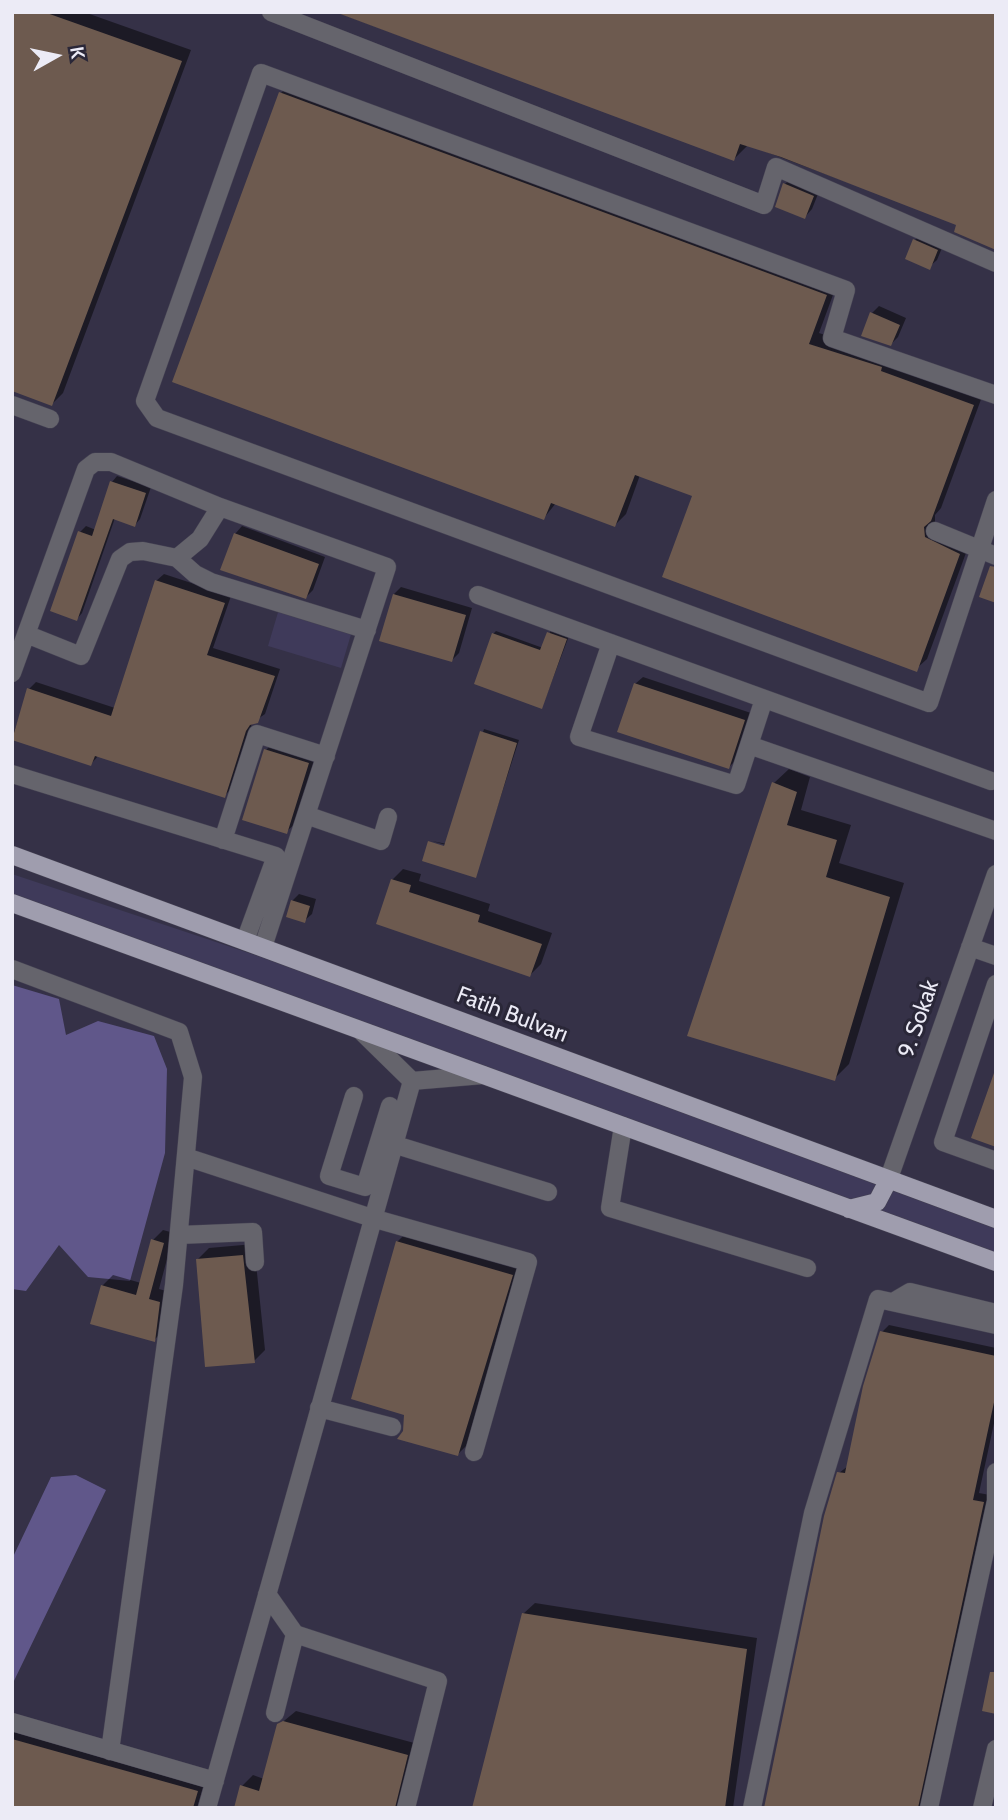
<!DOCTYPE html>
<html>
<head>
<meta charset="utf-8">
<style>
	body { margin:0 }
	#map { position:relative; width:1008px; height:1820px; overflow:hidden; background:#2a2738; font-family:Cabin,sans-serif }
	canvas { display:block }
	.frame { position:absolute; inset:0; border:14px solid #ecebf6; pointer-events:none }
	.north { position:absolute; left:21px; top:21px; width:70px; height:70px; -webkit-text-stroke:5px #2a2738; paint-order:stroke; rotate:81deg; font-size:19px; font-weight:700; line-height:28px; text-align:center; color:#ecebf6 }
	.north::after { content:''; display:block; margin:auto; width:24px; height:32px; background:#ecebf6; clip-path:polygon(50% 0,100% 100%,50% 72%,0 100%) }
</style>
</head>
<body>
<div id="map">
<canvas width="1008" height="1820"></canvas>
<div class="frame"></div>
<div class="north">K</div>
</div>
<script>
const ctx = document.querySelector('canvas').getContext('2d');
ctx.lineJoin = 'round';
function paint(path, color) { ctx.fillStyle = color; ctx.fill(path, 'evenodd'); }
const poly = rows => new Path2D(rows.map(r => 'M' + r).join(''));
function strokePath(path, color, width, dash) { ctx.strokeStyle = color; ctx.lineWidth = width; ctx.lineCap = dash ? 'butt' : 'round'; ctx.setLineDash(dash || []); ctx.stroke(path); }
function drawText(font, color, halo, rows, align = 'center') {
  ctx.font = font + ' Cabin,sans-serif'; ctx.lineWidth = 6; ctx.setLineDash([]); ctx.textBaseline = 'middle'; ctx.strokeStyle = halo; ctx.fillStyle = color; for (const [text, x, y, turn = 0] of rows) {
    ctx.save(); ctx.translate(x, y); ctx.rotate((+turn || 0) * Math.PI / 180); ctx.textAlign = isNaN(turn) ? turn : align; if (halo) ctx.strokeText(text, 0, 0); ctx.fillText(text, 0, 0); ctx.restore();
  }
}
paint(poly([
	[12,12,996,12,996,1808,12,1808]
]), '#353147');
paint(poly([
	[279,609,352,631,341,668,268,646],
	[12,874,267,959,996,1227,996,1253,12,895]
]), '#3f3a5a');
paint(poly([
	[12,985,59,999,66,1035,98,1021,154,1036,167,1069,165,1153,130,1281,88,1277,59,1245,26,1291,12,1289],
	[76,1475,106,1490,12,1685,12,1559,51,1477]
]), '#60578a');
paint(poly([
	[12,12,84,12,191,50,63,393,52,404],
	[336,12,996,12,959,224,748,145,734,159],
	[292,82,837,284,819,333,892,357,983,394,941,508,935,515,935,527,970,542,927,659,916,669,694,495,640,475,626,514,615,525,556,503,544,518,281,93],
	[792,177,820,189,812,209,805,217,777,206,785,184],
	[922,233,944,243,937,260,929,267,915,240],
	[879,306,906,318,898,337,891,344,872,313],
	[117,476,151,487,140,519,135,525,115,518,82,613,77,619,80,532,86,526,96,530,112,482],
	[242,526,325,557,313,590,306,597,235,534],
	[164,574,231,596,213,648,280,669,265,714,252,723,231,789,224,796,99,755,91,764,12,738,29,689,36,682,115,708,156,581],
	[401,587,472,608,459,653,452,660,394,594],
	[551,630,569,636,542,707,493,634,496,631,543,648],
	[643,677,751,713,736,760,729,767,635,684],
	[484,729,519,740,475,876,453,847,432,841,447,844],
	[277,739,319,752,297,822,286,832,266,750],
	[789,769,810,777,801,810,851,825,839,863,904,883,849,1064,834,1079,774,783],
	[403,869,421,874,419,881,490,904,488,911,552,933,541,964,530,975,378,923,392,880],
	[299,894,316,899,312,914,304,921,292,901],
	[163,1230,174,1233,159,1289,170,1292,164,1330,154,1340,102,1286,113,1275,141,1283,153,1240],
	[408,1231,522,1264,469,1443,458,1454,406,1414,397,1242],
	[254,1244,265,1350,254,1361,198,1259,209,1248],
	[889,1325,996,1348,996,1414,979,1493,990,1495,923,1808,765,1808,839,1473,848,1466,882,1332],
	[535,1603,757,1638,733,1808,474,1808,523,1614],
	[296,1711,418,1744,406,1808,236,1808,242,1786,253,1775,264,1779,279,1725],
	[12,1731,204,1784,197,1808,12,1808]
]), '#0007');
paint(poly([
	[12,12,44,12,182,61,52,406,12,391],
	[335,12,996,12,996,250,954,232,956,225,781,157,740,144,734,161],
	[279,92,827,295,809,344,882,367,881,371,974,405,931,521,924,527,925,537,960,554,917,672,662,577,692,496,635,475,615,527,551,503,544,520,172,382],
	[783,183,814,196,805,219,775,207],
	[913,239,938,250,930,270,905,259],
	[870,312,900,325,891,346,861,336],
	[110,481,146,493,135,527,113,519,77,621,50,611,78,531,92,536],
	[234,533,319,564,306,599,220,570],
	[990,566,996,567,996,603,979,597],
	[155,580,225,603,207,655,275,676,258,723,250,725,246,731,225,798,95,756,91,766,12,740,27,688,111,716],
	[393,594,466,615,452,662,379,641],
	[547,632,567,639,542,709,474,684,492,633,540,650],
	[634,683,745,720,729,769,617,732],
	[480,731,517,743,476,878,422,861,428,841,444,846],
	[264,749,309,763,287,834,242,820],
	[772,782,797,792,787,825,837,840,826,877,890,897,835,1081,687,1036],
	[391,879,411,885,409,892,480,915,478,922,542,944,530,977,376,924],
	[291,900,310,906,305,923,286,917],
	[994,1073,996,1074,996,1147,971,1138],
	[151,1239,164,1243,149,1299,160,1302,155,1342,90,1324,101,1285,136,1295],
	[396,1241,513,1275,458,1456,397,1439,403,1431,404,1415,351,1399],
	[243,1255,255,1363,205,1367,196,1259],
	[880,1331,996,1356,996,1393,973,1500,984,1502,918,1808,764,1808,824,1516,837,1472,845,1473,863,1386],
	[522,1613,747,1649,725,1808,472,1808],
	[990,1672,996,1672,996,1714,982,1711],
	[283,1721,408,1755,395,1808,234,1808,240,1785,259,1791,277,1724],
	[12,1739,198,1791,193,1808,12,1808]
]), '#6d5a4f');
const minor = poly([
	[271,12,764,205,776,167,996,263],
	[996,395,832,338,846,290,261,73,145,401,157,418,929,703,996,500],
	[12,405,50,419],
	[935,531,996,556],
	[177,558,195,574,211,582,367,630],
	[478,595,991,781],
	[26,634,81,656,120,559,130,552,143,551,177,558,200,539,220,507],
	[611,643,579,737,736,785,764,699],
	[12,673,86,469,95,462,111,462,220,507,387,567,263,947],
	[749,745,996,831],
	[12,774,276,856,245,941],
	[306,815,381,841,388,817],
	[223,840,257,734,326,756],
	[970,947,996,956],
	[12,969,179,1032,193,1077,174,1285,110,1751],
	[996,984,943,1142,996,1161],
	[361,1031,412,1081,483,1075],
	[354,1096,329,1176,365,1187,390,1106],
	[623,1126,610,1208,807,1268],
	[383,1141,548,1192],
	[186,1157,372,1218,528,1262,474,1452],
	[888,1181,996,874],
	[179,1235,253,1232,255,1262],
	[893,1302,910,1292,996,1313],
	[319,1408,392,1427],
	[996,1472,996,1500],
	[267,1594,295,1634,275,1713],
	[295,1634,438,1681,406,1808],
	[12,1722,215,1781],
	[207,1808,412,1081],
	[752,1808,813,1513,878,1299,996,1325],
	[929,1808,996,1501],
	[982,1808,996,1749]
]);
const major = poly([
	[12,855,996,1219],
	[12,903,996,1262],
	[849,1209,877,1202,888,1181]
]);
strokePath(minor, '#454253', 19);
strokePath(major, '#454253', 19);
strokePath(minor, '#65646c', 18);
strokePath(major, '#9f9dae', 18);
drawText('23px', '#ecebf6', '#2a2738', [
	["Fatih Bulvarı",512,1015,21],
	["9. Sokak",919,1019,-71]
]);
</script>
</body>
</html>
